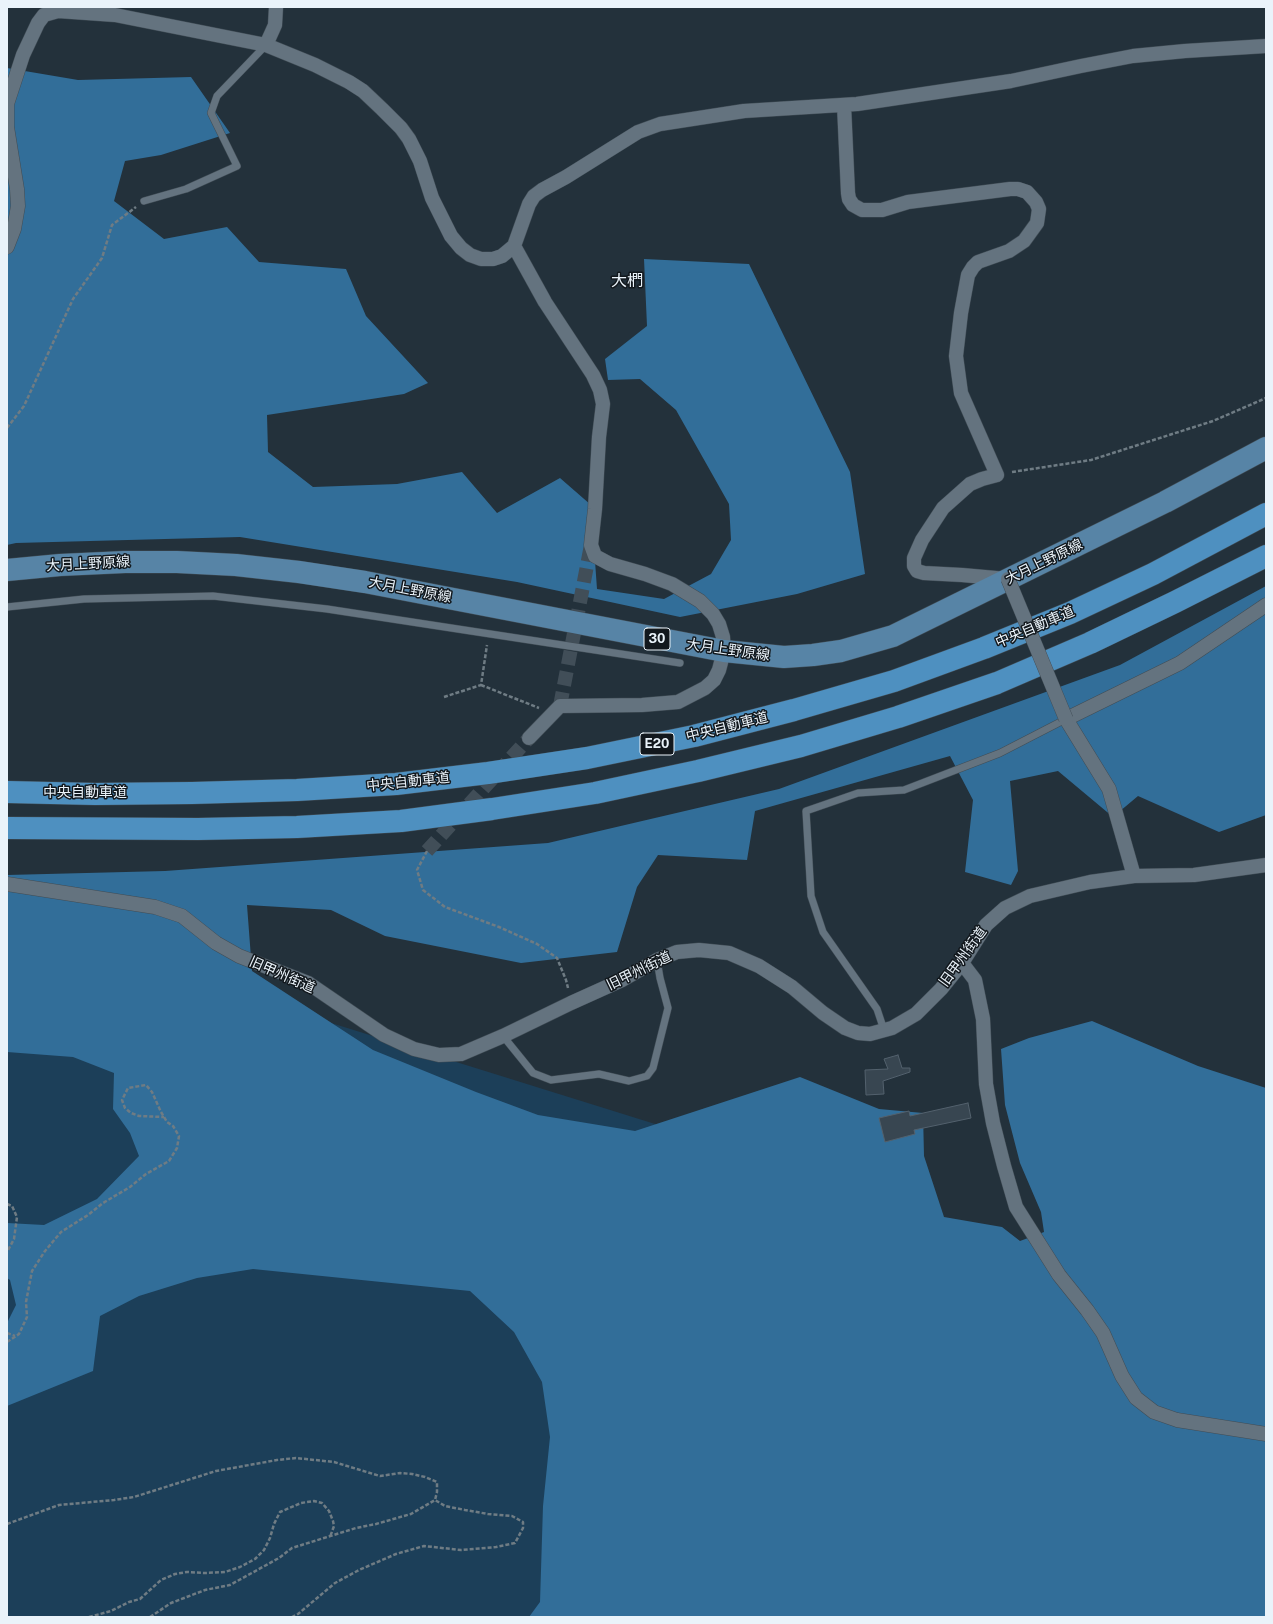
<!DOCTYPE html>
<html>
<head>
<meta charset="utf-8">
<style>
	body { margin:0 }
	#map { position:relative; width:1273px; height:1624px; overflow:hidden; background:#23313b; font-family:"Public Sans",sans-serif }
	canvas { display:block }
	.frame { position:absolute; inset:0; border:8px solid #eaf3fa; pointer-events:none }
</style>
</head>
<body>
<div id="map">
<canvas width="1273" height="1624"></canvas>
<div class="frame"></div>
</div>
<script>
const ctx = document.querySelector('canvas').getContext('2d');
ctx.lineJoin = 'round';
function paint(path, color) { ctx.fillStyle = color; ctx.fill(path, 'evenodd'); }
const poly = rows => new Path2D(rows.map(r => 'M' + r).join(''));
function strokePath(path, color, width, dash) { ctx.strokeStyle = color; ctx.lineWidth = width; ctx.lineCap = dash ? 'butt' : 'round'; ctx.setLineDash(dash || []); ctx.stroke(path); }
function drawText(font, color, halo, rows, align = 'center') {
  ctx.font = font + ' "Public Sans","Noto Sans JP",sans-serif'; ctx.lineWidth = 3; ctx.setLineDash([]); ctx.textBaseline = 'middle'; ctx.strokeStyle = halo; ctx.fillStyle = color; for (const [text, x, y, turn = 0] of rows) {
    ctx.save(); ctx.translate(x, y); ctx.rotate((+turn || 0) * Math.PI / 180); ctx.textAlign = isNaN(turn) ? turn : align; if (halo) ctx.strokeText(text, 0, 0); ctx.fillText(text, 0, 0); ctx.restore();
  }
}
paint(poly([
	[7,925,17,925,793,1167,699,1617,7,1617]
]), '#1c3f59');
paint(poly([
	[7,68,78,80,191,77,230,133,161,155,125,161,114,201,164,239,227,227,259,262,346,269,366,316,428,383,404,394,267,415,268,452,313,487,397,484,462,472,497,513,560,478,591,505,597,589,664,599,711,574,731,540,729,504,676,410,640,379,608,380,605,359,647,326,644,259,749,264,850,472,865,574,797,594,680,617,517,582,240,537,16,543,7,545],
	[1266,586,1266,815,1219,832,1138,796,1113,817,1058,771,1010,781,1018,871,1011,885,965,872,973,800,950,756,755,811,747,860,658,855,637,887,617,952,521,963,385,936,331,910,247,905,252,971,373,1050,476,1092,538,1115,635,1131,800,1077,879,1109,923,1113,924,1156,944,1217,1002,1227,1020,1241,1044,1232,1041,1212,1020,1163,1005,1105,1001,1049,1029,1038,1092,1021,1198,1066,1266,1088,1266,1617,529,1617,540,1602,543,1506,550,1437,542,1382,514,1332,470,1291,253,1269,197,1278,139,1296,100,1316,93,1371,7,1406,7,1323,16,1305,10,1280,7,1278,7,1223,44,1225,97,1199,139,1156,130,1133,113,1109,114,1073,73,1057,7,1052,7,875,165,871,548,843,779,789,1120,665]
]), '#326e99');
const building = poly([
	[898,1055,902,1068,910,1068,910,1072,883,1081,884,1094,866,1095,865,1070,888,1069,884,1059,898,1055],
	[968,1103,971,1118,914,1130,915,1134,885,1142,879,1118,909,1111,910,1116,968,1103]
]);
paint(building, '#384651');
strokePath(building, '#53616d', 1);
strokePath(poly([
	[560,706,591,545],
	[427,851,529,738]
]), '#414e58', 14, [14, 7]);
const service = poly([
	[144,201,186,189,237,166,211,113,217,96,266,45],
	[7,607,84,599,213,596,327,609,680,663],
	[884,1030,877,1009,823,932,811,896,806,811,858,793,904,790,1000,753,1066,719],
	[503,1036,533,1073,551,1080,599,1074,629,1081,647,1076,653,1068,668,1008,660,978,657,960]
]);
const minor = poly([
	[266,45,275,25,276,7],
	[844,105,848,193,849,199,853,205,862,210,882,210,908,202,1010,189,1018,189,1027,192,1036,202,1039,209,1037,223,1024,241,1009,251,978,262,973,267,968,275,961,313,956,356,961,393,997,475,982,479,970,484,943,508,922,540,914,558,914,566,917,571,924,573,962,575,1007,579],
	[514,246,545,302,593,375,600,390,603,404,599,437,595,509,591,545,595,556,610,564,645,574,672,584,700,601,713,614,719,624,723,637,724,651,719,670,714,680,705,688,678,702,642,705,560,706,529,738],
	[7,247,14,229,18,206,17,189,7,127,7,104,23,55,38,23,44,15,58,11,115,15,266,45,315,65,349,82,363,91,382,109,401,128,409,139,420,161,432,198,451,236,461,248,470,255,481,259,493,259,502,256,514,246,529,204,534,196,542,190,566,177,638,132,660,124,744,111,857,104,1011,81,1081,66,1133,56,1185,51,1266,46],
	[1134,876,1109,789,1066,719,1180,663,1266,605],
	[7,884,155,907,182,916,216,943,239,956,308,983,384,1035,414,1049,439,1055,461,1054,503,1036,571,1003,622,980,657,960,677,952,699,950,729,953,759,966,792,987,823,1013,845,1028,858,1033,870,1034,892,1028,916,1014,941,989,962,963,986,925,1005,908,1030,896,1090,882,1134,876,1194,875,1266,865],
	[962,963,975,980,983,1019,986,1084,993,1123,1004,1166,1016,1207,1059,1275,1087,1310,1103,1333,1122,1376,1136,1398,1154,1412,1177,1420,1266,1434]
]);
const primary = poly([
	[7,570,60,565,125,562,177,562,236,565,299,572,365,582,724,651,784,657,813,655,841,651,893,636,1165,502,1266,448]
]);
const motorway = poly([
	[7,792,95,794,192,793,297,790,396,784,488,773,587,758,694,736,794,710,894,681,984,648,1070,613,1153,574,1266,514],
	[7,828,198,829,297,827,401,821,492,809,595,793,698,771,801,746,898,717,997,683,1090,643,1175,602,1266,556]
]);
strokePath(service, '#414d56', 8);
strokePath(minor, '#414d56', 15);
strokePath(primary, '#414d56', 23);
strokePath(motorway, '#414d56', 23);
strokePath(poly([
	[7,428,24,406,73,299,102,258,112,225,136,207],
	[1012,472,1091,460,1213,421,1266,398],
	[481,685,539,708],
	[444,697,481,685,487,645],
	[427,851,417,870,423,890,445,907,499,927,537,944,557,958,566,980,568,988],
	[7,1204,12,1206,17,1217,14,1239,7,1252],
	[7,1333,15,1336],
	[7,1342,19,1334,27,1317,26,1302,32,1271,45,1251,61,1232,88,1215,103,1203,130,1187,146,1174,169,1161,177,1148,179,1136,173,1126,167,1122,161,1112,152,1092,146,1085,128,1088,122,1100,125,1108,131,1113,139,1116,164,1117],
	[7,1524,59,1505,114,1500,134,1497,216,1471,277,1460,296,1458,334,1462,380,1476,400,1473,412,1474,425,1477,437,1482,437,1492,435,1500],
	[89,1617,111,1611,129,1602,140,1599,161,1580,175,1574,187,1572,205,1573,225,1572,240,1567,255,1559,264,1550,270,1538,274,1524,280,1512,301,1503,314,1501,322,1503,329,1511,333,1521,334,1526,330,1537],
	[150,1617,171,1603,205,1590,230,1585,279,1558,292,1548,356,1528,376,1524,411,1514,435,1500,445,1506,465,1510,488,1514,512,1516,523,1522,523,1528,515,1543,496,1547,461,1550,424,1546,396,1554,359,1570,335,1583,298,1614,292,1617]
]), '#6f7c84', 2.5, [4, 2]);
strokePath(service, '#64737f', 7);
strokePath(minor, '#64737f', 14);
strokePath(primary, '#5784a6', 22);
strokePath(motorway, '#4e90c0', 22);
const minorBridge = poly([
	[1008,579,1066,719]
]);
strokePath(minorBridge, '#414d56', 15, []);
strokePath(minorBridge, '#64737f', 14);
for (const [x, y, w] of [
	[657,639,26],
	[657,744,34]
]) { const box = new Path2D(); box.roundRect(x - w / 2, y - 11, w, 22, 3); ctx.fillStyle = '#12181d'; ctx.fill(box); strokePath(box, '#eaf3fa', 1); }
drawText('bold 13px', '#eaf3fa', null, [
	["30",657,639],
	["E20",657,744]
]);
drawText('14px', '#eaf3fa', '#12181d', [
	["大月上野原線",1044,562,-26],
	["大月上野原線",88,564,-3],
	["大月上野原線",410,590,11],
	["中央自動車道",1035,627,-23],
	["大月上野原線",728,650,8],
	["中央自動車道",727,727,-14],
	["中央自動車道",408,782,-6],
	["中央自動車道",85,793],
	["旧甲州街道",963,957,-54],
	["旧甲州街道",639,971,-26],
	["旧甲州街道",282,975,24]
]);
drawText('16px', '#eaf3fa', '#12181d', [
	["大椚",627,281]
]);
</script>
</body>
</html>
